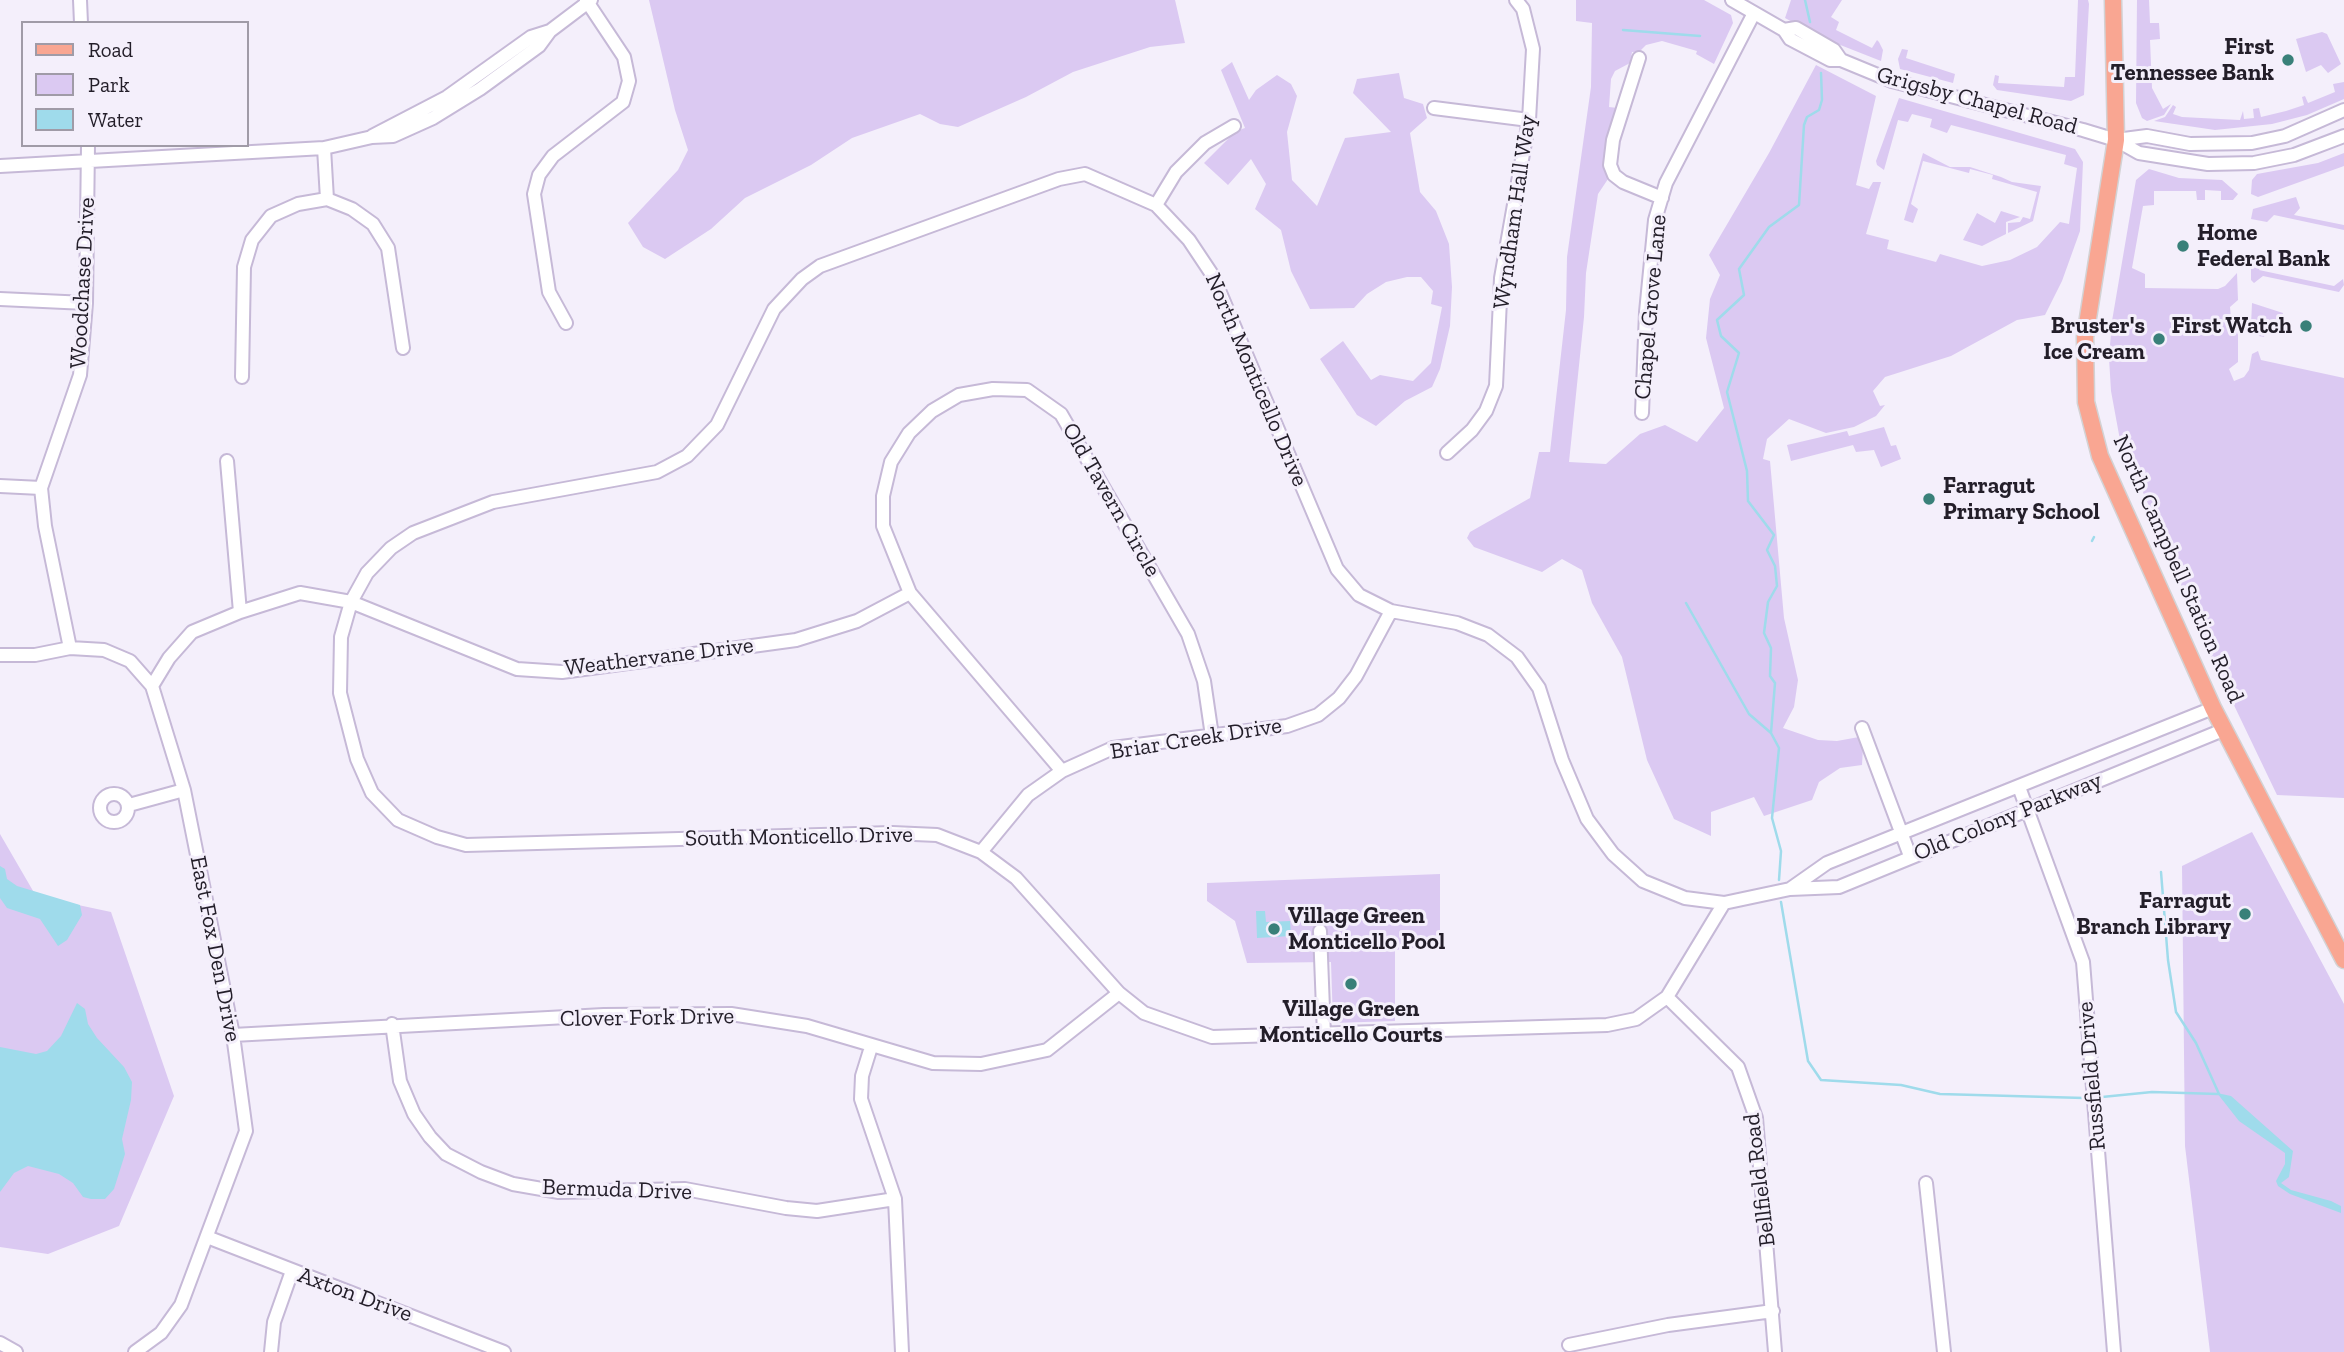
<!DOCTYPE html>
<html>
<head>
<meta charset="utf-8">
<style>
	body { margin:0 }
	#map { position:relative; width:2344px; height:1352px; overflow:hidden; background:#f4effb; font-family:"Zilla Slab",serif }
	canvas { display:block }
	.legend { position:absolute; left:21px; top:21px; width:228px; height:126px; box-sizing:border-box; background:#f4effb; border:2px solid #a09ba7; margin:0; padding:9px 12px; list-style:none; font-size:21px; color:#231e29 }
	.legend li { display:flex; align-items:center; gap:14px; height:35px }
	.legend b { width:35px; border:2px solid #a09ba7 }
</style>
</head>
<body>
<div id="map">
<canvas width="2344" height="1352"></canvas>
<ul class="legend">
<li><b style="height:9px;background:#f9a692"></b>Road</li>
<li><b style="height:19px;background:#dbc9f2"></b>Park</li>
<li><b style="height:19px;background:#9fdbeb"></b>Water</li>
</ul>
</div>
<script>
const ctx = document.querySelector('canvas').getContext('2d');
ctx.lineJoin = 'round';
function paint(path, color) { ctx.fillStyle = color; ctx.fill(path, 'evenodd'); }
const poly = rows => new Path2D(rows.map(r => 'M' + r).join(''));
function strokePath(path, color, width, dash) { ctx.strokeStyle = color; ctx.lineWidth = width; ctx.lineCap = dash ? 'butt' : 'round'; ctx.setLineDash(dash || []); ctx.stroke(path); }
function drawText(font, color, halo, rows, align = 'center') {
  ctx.font = font + ' "Zilla Slab",serif'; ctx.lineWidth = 6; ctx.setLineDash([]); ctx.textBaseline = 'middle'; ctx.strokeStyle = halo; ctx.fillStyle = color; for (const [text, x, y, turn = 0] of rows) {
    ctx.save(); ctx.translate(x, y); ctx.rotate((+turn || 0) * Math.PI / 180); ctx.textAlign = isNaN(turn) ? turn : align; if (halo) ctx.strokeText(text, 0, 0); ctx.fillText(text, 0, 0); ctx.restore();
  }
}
paint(poly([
	[649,0,1175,0,1185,43,1150,47,1073,72,1026,97,958,127,940,124,920,114,852,138,811,165,745,198,711,229,665,259,643,247,628,223,678,170,688,150,675,110],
	[1576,0,1704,0,1731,15,1733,23,1714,64,1696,54,1697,51,1662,41,1646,45,1638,53,1632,52,1630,63,1615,71,1611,79,1609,107,1618,108,1603,158,1608,179,1598,194,1586,273,1584,317,1569,462,1606,464,1640,434,1665,425,1697,442,1724,408,1706,338,1710,299,1720,275,1709,255,1769,153,1816,65,1876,96,1856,185,1869,189,1873,182,1881,182,1866,234,1889,240,1887,249,1936,262,1940,254,1982,266,2010,260,2037,247,2060,222,2069,224,2077,168,2064,164,2066,155,1951,125,1947,133,1930,127,1932,119,1912,114,1908,122,1898,120,1884,170,1877,165,1876,161,1899,98,2075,149,2083,162,2080,231,2062,281,2045,315,2017,320,1951,356,1885,377,1873,391,1880,406,1885,405,1876,416,1854,427,1826,433,1789,419,1767,439,1763,459,1770,461,1784,618,1798,680,1794,707,1783,728,1818,740,1837,741,1859,737,1863,748,1862,765,1840,768,1819,782,1812,800,1764,816,1754,797,1711,812,1711,836,1674,819,1647,760,1622,657,1592,603,1582,570,1562,559,1542,572,1474,547,1467,538,1470,532,1530,498,1539,452,1550,452,1566,310,1567,257,1591,87,1592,23,1576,21],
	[1791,0,1842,0,1831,17,1839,22,1836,30,1872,48,1877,40,1879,42,1883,50,1881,61,1820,37,1785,18],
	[2078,0,2088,0,2089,4,2084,95,2071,101,1997,90,1993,85,1995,75,1999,76,1998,83,2064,87,2065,77,2075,77],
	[2137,0,2149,0,2150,23,2159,23,2160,39,2150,40,2152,88,2163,109,2171,104,2164,115,2147,121,2142,118,2136,103],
	[2322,32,2327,34,2341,64,2328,73,2321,65,2306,72,2296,39],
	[1902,49,1908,50,1906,58,1955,74,1953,83,1900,69,1898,59],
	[1232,62,1249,100,1256,90,1277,75,1291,84,1297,96,1287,132,1292,180,1317,206,1345,138,1391,132,1353,93,1357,79,1399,73,1404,98,1423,104,1427,118,1410,133,1420,192,1436,211,1449,244,1452,287,1450,326,1440,369,1432,387,1405,401,1376,426,1357,415,1320,359,1343,341,1371,380,1380,375,1413,381,1431,363,1442,307,1431,304,1433,291,1421,277,1407,277,1386,282,1367,294,1354,308,1310,309,1291,271,1281,230,1255,209,1266,184,1251,159,1228,185,1204,163,1236,131,1245,128,1221,70],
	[2344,82,2344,99,2307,115,2272,124,2215,130,2154,121,2165,117,2173,105,2176,107,2173,114,2182,117,2240,120,2243,111,2244,119,2254,118,2253,109,2259,108,2261,117,2286,111,2304,105,2302,97,2305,96,2308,103,2335,92,2333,84],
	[1923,153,1950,167,1970,167,2001,177,2012,182,2041,186,2033,221,2008,233,2008,223,2020,222,2023,217,2030,219,2037,192,1992,179,1993,175,1970,169,1969,173,1923,161,1911,204,1918,209,1913,223,1904,220],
	[2344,153,2344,166,2258,197,2251,194,2252,180,2257,174,2318,163],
	[2149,169,2179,178,2222,180,2238,194,2233,200,2221,200,2221,191,2205,190,2205,200,2197,200,2196,191,2154,191,2154,205,2143,206,2132,268,2145,274,2145,288,2218,289,2225,286,2237,273,2238,300,2230,307,2231,318,2238,322,2238,362,2229,369,2234,381,2244,377,2249,370,2252,354,2258,351,2261,360,2344,378,2344,798,2277,795,2197,628,2167,547,2120,440,2111,391,2109,358,2112,321,2136,180],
	[2296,197,2300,208,2294,215,2344,225,2344,230,2274,215,2267,222,2251,219,2253,209],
	[2001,211,2020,217,2006,222,2006,234,1982,246,1963,240,1977,213,1995,223],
	[2255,261,2263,263,2259,270,2334,286,2343,279,2344,285,2339,292,2263,276,2254,283,2251,280,2251,263],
	[2252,303,2283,313,2279,333,2266,330,2264,337,2259,336,2251,325],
	[1884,427,1891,446,1896,445,1901,459,1881,467,1874,450,1856,452,1853,445,1791,461,1787,445,1847,431,1849,436],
	[2252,832,2344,1004,2344,1352,2210,1352,2185,1146,2182,866],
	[0,834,36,896,111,912,174,1096,119,1226,48,1254,0,1247],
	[1440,874,1440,945,1395,950,1395,1021,1333,1023,1331,962,1247,963,1235,921,1207,901,1207,883]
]), '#dbc9f2');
paint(poly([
	[0,866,5,869,7,879,17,886,80,905,82,915,67,940,58,946,40,919,7,908,0,898],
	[1256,911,1265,911,1266,922,1290,921,1291,936,1257,938],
	[77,1003,85,1009,88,1024,97,1038,124,1067,132,1082,131,1100,122,1139,125,1154,114,1189,105,1199,91,1199,83,1197,73,1183,59,1174,28,1166,14,1173,0,1192,0,1047,36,1054,47,1051,61,1036],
	[2217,1093,2231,1096,2293,1151,2289,1177,2281,1183,2291,1190,2331,1201,2341,1206,2341,1213,2290,1194,2278,1186,2276,1181,2285,1164,2285,1153,2239,1121]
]), '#9fdbeb');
strokePath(poly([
	[1805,0,1810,22],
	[1623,30,1700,36],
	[2092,541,2094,537],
	[1686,603,1749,714,1771,733,1779,748,1772,818,1781,851,1779,880],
	[1771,733,1775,683,1770,676,1771,648,1764,633,1768,602,1777,586,1775,566,1767,550,1774,535,1748,501,1747,471,1727,392,1739,353,1721,336,1717,320,1744,295,1739,269,1769,227,1799,205,1804,125,1807,117,1819,110,1822,100,1821,73],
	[2161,872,2168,960,2176,1012,2196,1043,2219,1094],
	[1781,902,1808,1061,1821,1080,1901,1085,1940,1094,2084,1098],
	[2102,1097,2152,1092,2218,1094]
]), '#9fdbeb', 2.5);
const minor = poly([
	[80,0,81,23],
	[1732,0,1784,30,1796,28,1834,50,1841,60,1892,81,2083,130,2116,140,2139,153,2208,164,2254,163,2294,155,2344,136],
	[1784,30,1790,39,1830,60,1841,60],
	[1639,58,1613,140,1610,165,1614,175,1623,182,1662,198],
	[1434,108,1529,120],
	[372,136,447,97,531,37,550,31],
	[2116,140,2147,136,2190,144,2252,143,2285,136,2344,110],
	[324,148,327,199],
	[0,166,324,148,372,137,393,136,433,118,480,89,539,46,550,31,591,0],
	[1156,205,1176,172,1205,143,1234,126],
	[0,299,86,303],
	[566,323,549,292,534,194,539,175,553,156,623,102,629,81,624,57,586,0],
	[242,377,244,267,252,240,271,216,298,204,327,199,352,209,373,224,388,248,403,348],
	[1642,413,1646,312,1655,220,1666,183,1754,13],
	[1447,453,1472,430,1486,411,1496,386,1501,278,1529,120,1533,49,1523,9,1516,0],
	[227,461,240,612],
	[0,486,41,488],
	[70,648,45,526,41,488,80,375,86,303,88,145],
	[0,655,35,655,70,648,104,650,130,661,152,686,184,790,233,1035,246,1131,181,1305,161,1333,135,1352],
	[152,686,169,658,192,632,240,612,300,593,351,602,517,669,562,672,796,640,857,621,910,593],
	[1862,728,1910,856],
	[1062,771,910,593,883,526,883,496,891,462,909,433,932,411,959,395,993,389,1027,390,1061,414,1188,634,1204,681,1212,736],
	[2019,787,2083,962,2114,1352],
	'100 808a14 14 0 1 1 28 0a14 14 0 1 1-28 0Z',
	[129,805,184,790],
	[981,852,1028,795,1062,771,1113,748,1287,726,1318,715,1339,698,1356,676,1391,611],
	[1790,889,1827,863,2213,708],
	[1724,903,1667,997,1636,1019,1607,1025,1212,1037,1144,1013,1119,993,1016,878,981,852,937,835,892,833,466,845,437,837,398,820,372,793,357,759,340,693,341,637,351,602,367,573,391,548,413,533,493,502,657,472,687,456,717,425,774,309,802,279,820,266,1059,179,1085,174,1156,205,1189,240,1213,276,1337,569,1359,595,1391,611,1457,623,1488,635,1517,657,1539,688,1562,760,1587,819,1613,854,1643,881,1685,898,1724,903,1790,889,1839,887,2223,730],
	[1320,931,1324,1035],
	[1667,997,1738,1067,1756,1118,1775,1352],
	[392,1024,400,1081,414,1114,430,1137,446,1154,481,1172,513,1184,559,1192,685,1189,786,1208,817,1211,895,1199],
	[233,1035,604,1015,731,1014,807,1026,933,1063,981,1064,1047,1050,1119,993],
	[871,1047,862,1076,861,1099,895,1199,902,1352],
	[1926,1183,1944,1352],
	[207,1237,504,1352],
	[0,1343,16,1352],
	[1569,1345,1668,1325,1773,1311],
	[271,1352,274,1322,292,1271]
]);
const major = poly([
	[2113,0,2116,140,2085,337,2086,402,2100,456,2213,708,2344,960]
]);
strokePath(minor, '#c6b9d7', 16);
strokePath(major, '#d3d2d4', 19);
strokePath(minor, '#fff', 12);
strokePath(major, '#f9a692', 16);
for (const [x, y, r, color] of [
	[2288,60,7,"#398079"],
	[2183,246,7,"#398079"],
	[2306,326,7,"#398079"],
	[2159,339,7,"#398079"],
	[1929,499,7,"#398079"],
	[2245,914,7,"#398079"],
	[1274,929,7,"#398079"],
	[1351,984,7,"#398079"]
]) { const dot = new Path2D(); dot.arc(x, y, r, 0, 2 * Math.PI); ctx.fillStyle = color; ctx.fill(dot); strokePath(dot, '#f4effb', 2.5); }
drawText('bold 23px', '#231e29', '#f4effb', [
	["First",2274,47],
	["Tennessee Bank",2274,73],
	["Home",2197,233,"left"],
	["Federal Bank",2197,259,"left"],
	["Bruster's",2145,326],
	["Ice Cream",2145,352],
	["First Watch",2292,326],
	["Farragut",1943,486,"left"],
	["Primary School",1943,512,"left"],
	["Farragut",2231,901],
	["Branch Library",2231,927],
	["Village Green",1288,916,"left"],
	["Monticello Pool",1288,942,"left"],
	["Village Green",1351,1009,"center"],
	["Monticello Courts",1351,1035,"center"]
], 'right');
drawText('23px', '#231e29', '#f4effb', [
	["Grigsby Chapel Road",1977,101,15],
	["Wyndham Hall Way",1515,212,-82],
	["Woodchase Drive",83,283,-87],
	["Chapel Grove Lane",1651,307,-85],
	["North Monticello Drive",1256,380,67],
	["Old Tavern Circle",1111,500,60],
	["North Campbell Station Road",2178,569,66],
	["Weathervane Drive",659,657,-7],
	["Briar Creek Drive",1196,739,-9],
	["Old Colony Parkway",2008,817,-22],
	["South Monticello Drive",799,837,-1],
	["East Fox Den Drive",215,949,79],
	["Clover Fork Drive",647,1018,-1],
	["Russfield Drive",2092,1076,-95],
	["Bellfield Road",1760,1180,-97],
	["Bermuda Drive",617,1190,2],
	["Axton Drive",355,1295,20]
]);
</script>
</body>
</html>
